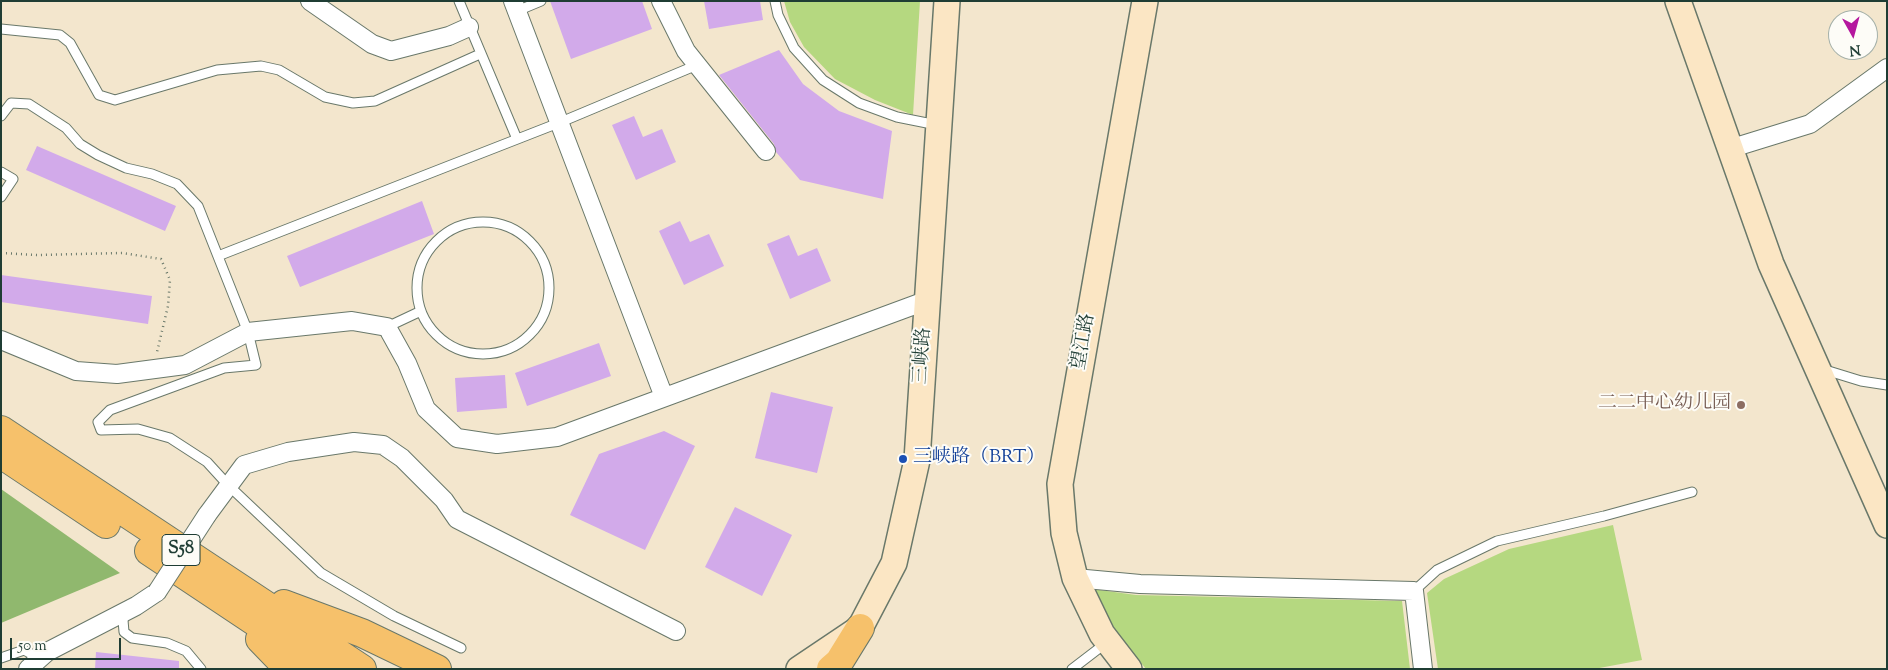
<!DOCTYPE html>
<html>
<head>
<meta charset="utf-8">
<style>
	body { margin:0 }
	#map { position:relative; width:1888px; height:670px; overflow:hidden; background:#f3e6cd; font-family:"Sorts Mill Goudy",serif }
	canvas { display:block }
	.frame { position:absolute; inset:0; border:2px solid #1f3d34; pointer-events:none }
	.north { position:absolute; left:1828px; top:10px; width:50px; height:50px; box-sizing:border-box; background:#fdfcf7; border:1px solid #a4b0a9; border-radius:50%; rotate:173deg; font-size:14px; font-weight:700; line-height:20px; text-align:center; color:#1f3d34 }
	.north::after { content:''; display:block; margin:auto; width:18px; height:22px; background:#b5179e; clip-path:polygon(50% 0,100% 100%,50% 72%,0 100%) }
	.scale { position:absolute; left:10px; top:638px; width:111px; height:22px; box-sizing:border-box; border:2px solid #1f3d34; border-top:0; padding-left:6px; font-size:15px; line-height:18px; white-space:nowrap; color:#1f3d34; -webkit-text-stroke:4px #fdfcf7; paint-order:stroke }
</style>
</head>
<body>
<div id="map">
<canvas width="1888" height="670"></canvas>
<div class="frame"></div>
<div class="north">N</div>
<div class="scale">50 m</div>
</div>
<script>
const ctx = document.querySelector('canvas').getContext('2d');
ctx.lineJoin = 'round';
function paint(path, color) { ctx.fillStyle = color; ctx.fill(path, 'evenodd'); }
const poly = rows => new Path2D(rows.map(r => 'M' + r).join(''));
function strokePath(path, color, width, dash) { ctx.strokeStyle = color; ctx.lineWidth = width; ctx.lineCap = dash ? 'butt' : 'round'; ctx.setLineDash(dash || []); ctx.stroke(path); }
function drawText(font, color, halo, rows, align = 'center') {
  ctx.font = font + ' "Sorts Mill Goudy","Noto Serif SC",serif'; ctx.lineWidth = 4; ctx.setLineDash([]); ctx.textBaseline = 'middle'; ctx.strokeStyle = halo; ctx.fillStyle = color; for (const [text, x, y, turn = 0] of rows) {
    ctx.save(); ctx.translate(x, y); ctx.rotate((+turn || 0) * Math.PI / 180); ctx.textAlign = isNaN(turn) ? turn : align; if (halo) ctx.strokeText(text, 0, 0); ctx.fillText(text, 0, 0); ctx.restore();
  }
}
paint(poly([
	[784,1,920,1,913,115,875,100,835,79,804,47,790,22],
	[1613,525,1642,660,1594,669,1438,669,1427,593,1444,579,1509,549],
	[1085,588,1136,595,1402,601,1410,669,1146,669,1085,594]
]), '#b5d880');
paint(poly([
	[1,489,120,573,1,623]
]), '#90b86e');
paint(poly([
	[550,1,642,1,652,29,571,59],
	[704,1,760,1,763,20,709,29],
	[779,50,803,84,839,111,892,131,883,199,800,180,776,152,774,144,719,75],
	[634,116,643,137,662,129,676,162,636,180,612,125],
	[37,146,176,206,165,231,26,170],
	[422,201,434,234,300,287,287,256],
	[680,221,690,242,709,234,724,266,684,285,659,231],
	[789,235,798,256,817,248,831,281,790,299,767,244],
	[1,275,152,296,148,324,1,302],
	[599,343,611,376,527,406,515,373],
	[505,375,507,408,457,412,455,378],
	[771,392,833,407,817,473,755,458],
	[664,431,695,446,645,550,570,515,599,454],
	[735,507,792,535,762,596,705,567],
	[96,652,179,661,179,669,95,669]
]), '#d2aaea');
const lane = poly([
	[459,1,517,139],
	[775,1,778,15,794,48,823,80,859,103,897,117,937,125],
	[517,11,541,1],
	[1,29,60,35,70,43,99,95,115,100,217,70,261,66,279,70,325,97,353,103,375,101,480,54],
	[1,116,11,103,29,104,66,128,80,144,98,155,126,168,152,174,177,184,198,206,248,332,256,365,224,368,110,410,98,422,101,430,138,429,170,438,207,462,228,485,321,573,394,616,461,648],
	[1,172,13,179,1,197],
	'417 288a66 66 0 1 1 132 0a66 66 0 1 1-132 0Z',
	[218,256,561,122,697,65],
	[387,327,421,311],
	[1822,369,1861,381,1887,385],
	[1414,591,1437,570,1497,541,1604,516,1692,492],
	[126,611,123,620,124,632,132,638,167,643,186,651,201,669],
	[1,658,24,650,39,658,39,661],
	[1072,669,1106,643]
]);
const street = poly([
	[310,1,372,44,391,51,449,36,469,27],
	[513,1,664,397],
	[661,1,686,51,766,151],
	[1729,149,1810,124,1887,68],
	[1,340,76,371,117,374,185,365,248,332,352,321,387,327,407,363,426,409,457,438,497,444,557,437,928,300],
	[207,515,244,465,288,452,354,442,383,445,402,458,444,500,457,519,676,631],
	[1075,578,1140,584,1414,591,1423,669],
	[28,669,47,652,136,606,157,592]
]);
const secondary = poly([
	[1678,1,1771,264,1887,525],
	[799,669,860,628,894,563,917,460,947,1],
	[1129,669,1102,634,1075,578,1064,533,1060,484,1145,1]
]);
const highway = poly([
	[1,430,362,669],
	[1,454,106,524],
	[149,551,326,669],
	[284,604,362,633,437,669],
	[260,639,289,669],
	[831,669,839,662,860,628]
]);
strokePath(lane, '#69786a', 11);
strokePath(street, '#69786a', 20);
strokePath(secondary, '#69786a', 28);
strokePath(highway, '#69786a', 30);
strokePath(poly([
	[1,253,37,255,122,253,161,259,170,280,168,306,157,352]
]), '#69786a', 2.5, [1, 4]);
strokePath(lane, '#fff', 9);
strokePath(street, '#fff', 18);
strokePath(secondary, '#fbe6c4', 25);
strokePath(highway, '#f6c16b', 28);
const streetBridge = poly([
	[157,592,207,515]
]);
strokePath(streetBridge, '#69786a', 20, []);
strokePath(streetBridge, '#fff', 18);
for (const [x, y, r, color] of [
	[1741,405,5,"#8d6e63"],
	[903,459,5,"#1a4fb4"]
]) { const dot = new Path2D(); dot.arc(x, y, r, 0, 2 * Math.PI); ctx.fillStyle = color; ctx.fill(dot); strokePath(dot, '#fdfcf7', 2); }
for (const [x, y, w] of [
	[181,550,38]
]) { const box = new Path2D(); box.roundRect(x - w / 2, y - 15.5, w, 31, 4); ctx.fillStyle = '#fdfcf7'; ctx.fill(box); strokePath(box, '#1f3d34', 1); }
drawText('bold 18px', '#1f3d34', null, [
	["S58",181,550]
]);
drawText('19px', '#1f3d34', '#fdfcf7', [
	["望江路",1085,342,-80],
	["三峡路",924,356,-86]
]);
drawText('19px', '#785e54', '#fdfcf7', [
	["二二中心幼儿园",1731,405]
], 'right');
drawText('19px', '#164399', '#fdfcf7', [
	["三峡路（BRT）",913,459]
], 'left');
</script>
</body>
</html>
